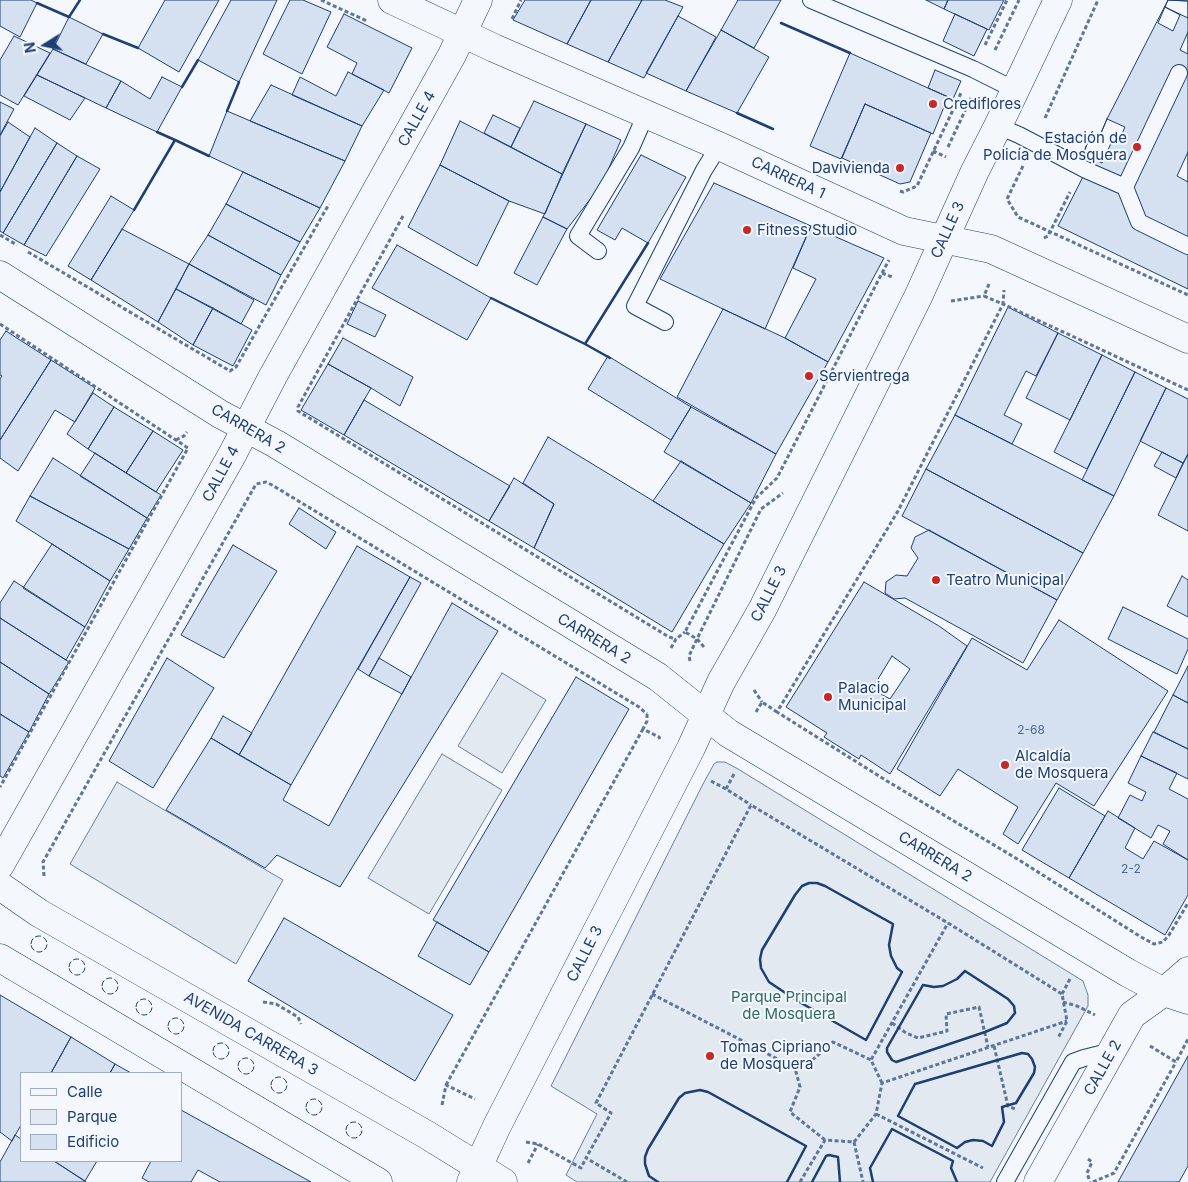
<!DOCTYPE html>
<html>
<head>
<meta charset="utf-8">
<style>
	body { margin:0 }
	#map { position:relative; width:1188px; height:1182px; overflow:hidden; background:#f4f7fb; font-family:Inter,sans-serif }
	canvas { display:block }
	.legend { position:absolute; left:20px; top:1072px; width:162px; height:90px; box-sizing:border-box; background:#f4f7fb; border:1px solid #9eadc5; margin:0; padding:6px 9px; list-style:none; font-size:15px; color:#1d3f73 }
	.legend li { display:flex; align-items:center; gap:10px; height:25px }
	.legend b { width:25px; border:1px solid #9eadc5 }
	.north { position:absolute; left:20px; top:20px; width:50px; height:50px; -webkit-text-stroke:4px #f4f7fb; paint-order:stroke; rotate:260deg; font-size:14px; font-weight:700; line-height:20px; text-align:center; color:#1d3f73 }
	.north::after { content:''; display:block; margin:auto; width:18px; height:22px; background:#1d3f73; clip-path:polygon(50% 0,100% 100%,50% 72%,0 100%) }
</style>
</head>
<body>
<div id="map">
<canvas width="1188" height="1182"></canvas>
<ul class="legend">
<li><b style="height:6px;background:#f4f7fb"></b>Calle</li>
<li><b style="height:14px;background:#e3e9f0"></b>Parque</li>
<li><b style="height:14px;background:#d5e0f0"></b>Edificio</li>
</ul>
<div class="north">N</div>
</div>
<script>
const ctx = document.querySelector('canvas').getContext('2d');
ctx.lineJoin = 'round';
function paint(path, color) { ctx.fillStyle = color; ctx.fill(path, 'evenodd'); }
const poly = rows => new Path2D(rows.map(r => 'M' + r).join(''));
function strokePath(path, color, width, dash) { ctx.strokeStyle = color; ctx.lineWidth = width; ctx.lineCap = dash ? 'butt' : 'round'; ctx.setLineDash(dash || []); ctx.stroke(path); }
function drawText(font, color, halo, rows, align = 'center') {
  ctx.font = font + ' Inter,sans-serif'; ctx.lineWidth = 4; ctx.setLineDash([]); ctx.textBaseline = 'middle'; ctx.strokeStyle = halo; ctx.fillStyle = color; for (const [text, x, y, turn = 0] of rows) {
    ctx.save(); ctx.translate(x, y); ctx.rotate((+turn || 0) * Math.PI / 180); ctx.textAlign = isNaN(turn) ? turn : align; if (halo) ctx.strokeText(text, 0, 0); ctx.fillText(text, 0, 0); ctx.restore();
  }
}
const green = poly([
	[502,673,546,700,502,773,458,746,502,673],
	[442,754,502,790,429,914,368,878,442,754],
	[717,762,725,762,738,769,1083,981,1088,995,1088,1006,990,1182,577,1182,566,1175,597,1114,551,1086,703,784,714,764,717,762],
	[117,782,283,880,236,964,70,864,117,782]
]);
paint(green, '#e3e9f0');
strokePath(green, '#687fa3', 1);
const building = poly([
	[0,0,31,0,37,3,20,37,0,26,0,0],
	[165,0,219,0,179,72,138,48,165,0],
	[231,0,277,0,239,82,198,60,231,0],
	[290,0,303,0,331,12,302,74,263,54,290,0],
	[525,0,591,0,567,44,513,20,525,0],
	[591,0,642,0,608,62,567,44,591,0],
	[642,0,665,0,683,7,644,78,608,62,642,0],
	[738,0,781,0,754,48,721,30,738,0],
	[926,0,948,0,944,9,926,0],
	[948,0,1004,0,989,30,944,9,948,0],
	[1168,0,1188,1,1188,289,1058,226,1092,159,1083,154,1090,137,1098,140,1107,119,1168,0],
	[1168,0,1188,1,1188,18,1165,7,1168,0],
	[1165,7,1180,15,1173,31,1158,23,1165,7],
	[344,14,412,48,389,93,352,74,357,63,327,47,344,14],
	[955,14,987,29,974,56,943,41,955,14],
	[678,16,716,37,686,91,646,73,678,16],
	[69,17,103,34,86,64,53,49,69,17],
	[721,30,769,57,737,113,686,91,721,30],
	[1188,32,1188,54,1180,50,1188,32],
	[14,36,50,53,18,105,0,95,0,60,14,36],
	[53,49,121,81,106,108,37,75,53,49],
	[850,53,948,97,933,134,865,104,841,159,810,146,850,53],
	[935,70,961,81,953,99,928,88,935,70],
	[348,72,384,90,362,126,292,95,300,77,336,96,348,72],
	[37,75,85,98,70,120,24,96,37,75],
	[162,77,182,87,157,132,106,108,121,81,150,99,162,77],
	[271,85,362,126,345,161,250,121,271,85],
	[534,101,586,124,562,174,511,147,534,101],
	[0,102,14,109,0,135,0,102],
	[865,104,931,133,910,182,900,184,842,158,865,104],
	[227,111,345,161,320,208,209,156,227,111],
	[493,115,520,128,511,147,484,133,493,115],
	[1107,119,1125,127,1118,143,1112,141,1102,163,1083,154,1090,137,1098,140,1107,119],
	[460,121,562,174,545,214,509,201,440,165,460,121],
	[8,122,30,137,0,192,0,136,8,122],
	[586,124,621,140,602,184,567,229,543,217,586,124],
	[35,128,57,143,3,233,0,231,0,192,35,128],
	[57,143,77,156,24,245,3,233,57,143],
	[1188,152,1188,182,1177,176,1188,152],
	[641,155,686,177,648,243,622,228,615,240,597,230,641,155],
	[77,156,100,169,46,256,24,245,77,156],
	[440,165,509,201,477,266,408,227,440,165],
	[243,172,320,208,300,242,226,204,243,172],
	[714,183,811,226,765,329,660,279,714,183],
	[111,196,134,210,91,280,68,266,111,196],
	[226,204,300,242,281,275,208,235,226,204],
	[543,217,567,229,537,285,514,273,543,217],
	[811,226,884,258,828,362,785,338,816,279,793,268,811,226],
	[122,229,189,264,158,322,91,280,122,229],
	[208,235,281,275,266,305,189,264,208,235],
	[397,245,491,298,467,340,372,288,397,245],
	[189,264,254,300,241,324,176,289,189,264],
	[176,289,213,308,193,345,158,322,176,289],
	[358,301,386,315,375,337,347,324,358,301],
	[1008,307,1058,333,1036,376,1026,371,1004,415,1022,424,1012,444,955,415,1008,307],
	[213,308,252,330,233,366,193,345,213,308],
	[723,309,785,338,828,362,776,454,677,397,723,309],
	[6,331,51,360,0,440,0,379,2,376,0,375,0,340,6,331],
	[1058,333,1102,355,1070,420,1026,398,1058,333],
	[343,338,413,377,400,406,371,388,328,364,343,338],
	[1102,355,1135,372,1087,469,1054,452,1102,355],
	[608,356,691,407,671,440,588,389,608,356],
	[51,360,95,388,75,422,55,410,18,471,0,458,0,440,51,360],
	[328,364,371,388,344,435,301,410,328,364],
	[1135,372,1166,388,1114,496,1082,480,1135,372],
	[1166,388,1188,399,1188,454,1183,463,1140,441,1166,388],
	[93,393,114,407,88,449,67,434,93,393],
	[364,400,510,486,489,521,344,435,364,400],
	[114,407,153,431,126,473,88,449,114,407],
	[691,407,776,454,751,503,664,452,691,407],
	[955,415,1114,496,1083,553,926,469,955,415],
	[153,431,183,450,156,492,126,473,153,431],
	[548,437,724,544,672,632,534,548,554,504,523,483,548,437],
	[1162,452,1183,463,1176,478,1154,466,1162,452],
	[95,453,161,495,147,518,80,476,95,453],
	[1188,454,1188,531,1158,515,1188,454],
	[53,458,147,518,129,549,30,496,53,458],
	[681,461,751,503,724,544,653,501,681,461],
	[926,469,1083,553,1057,600,902,516,926,469],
	[514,478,554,504,534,548,489,521,514,478],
	[30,496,129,549,110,581,16,521,30,496],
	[299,508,336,532,326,549,289,524,299,508],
	[929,530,1057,600,1023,663,905,598,894,599,885,593,886,582,896,575,907,576,918,558,911,548,915,537,929,530],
	[52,544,110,581,85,627,23,588,52,544],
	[233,545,277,571,224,658,181,635,233,545],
	[357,546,410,577,291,785,239,755,357,546],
	[1182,576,1188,580,1188,617,1167,606,1182,576],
	[410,577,421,583,369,676,358,669,410,577],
	[14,581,85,627,66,660,0,618,0,603,14,581],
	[864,582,939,626,967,646,890,774,861,755,859,759,824,737,827,733,786,707,864,582],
	[892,656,910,669,890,699,872,689,892,656],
	[452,603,498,631,340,887,277,855,265,868,166,810,211,738,291,785,283,800,329,826,452,603],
	[1123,607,1188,639,1188,649,1177,674,1108,639,1123,607],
	[0,618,69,662,49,694,0,662,0,618],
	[1059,620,1168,691,1094,806,1056,783,1018,844,1003,834,1018,807,958,769,940,796,897,769,972,638,1027,670,1059,620],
	[167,658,214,688,153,788,109,761,167,658],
	[379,658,411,677,402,694,369,676,379,658],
	[0,662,49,694,29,732,0,714,0,662],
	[1188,666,1188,703,1173,695,1188,666],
	[576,677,629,709,489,952,433,920,576,677],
	[1173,695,1188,703,1188,749,1154,732,1173,695],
	[0,714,29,732,3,778,0,776,0,714],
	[223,716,252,733,239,755,211,738,223,716],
	[1153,732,1188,749,1188,779,1141,756,1153,732],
	[1141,756,1177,773,1169,789,1188,799,1188,860,1163,844,1170,831,1158,825,1151,838,1118,818,1130,795,1142,801,1146,792,1128,783,1141,756],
	[1059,788,1105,816,1069,878,1022,850,1059,788],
	[1108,811,1135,828,1125,848,1143,859,1154,841,1188,860,1188,895,1165,935,1069,878,1108,811],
	[284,918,453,1015,415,1081,248,981,284,918],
	[437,922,489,952,470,985,418,956,437,922],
	[0,995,71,1037,51,1073,21,1073,21,1125,12,1141,0,1132,0,995],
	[71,1037,115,1064,110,1073,51,1073,71,1037],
	[1188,1056,1188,1166,1179,1182,1118,1182,1188,1056],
	[115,1064,131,1073,110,1073,115,1064],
	[181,1110,311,1182,220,1182,198,1170,191,1182,149,1182,142,1178,151,1161,181,1161,181,1110],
	[15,1135,21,1139,21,1161,54,1161,86,1182,0,1182,0,1162,15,1135],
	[54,1161,97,1161,85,1181,54,1161]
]);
paint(building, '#d5e0f0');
strokePath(building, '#1d3f73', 1);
const lane = poly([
	[811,0,973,69,1015,90],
	[998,126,1019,135,1086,170,1125,187,1139,222,1188,246],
	[1125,187,1179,73],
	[598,251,578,236,631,148,646,114],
	[665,322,635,306,704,170,719,146],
	[1005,1182,1073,1062,1084,1058,1112,1051]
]);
const street = poly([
	[392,0,494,48,719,146,904,231,991,249,1188,339],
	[0,275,220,414,276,444,658,677,728,733,1128,973,1164,992,1188,1000],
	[0,865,232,455,273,376,452,55,478,0],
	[1038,1182,1132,1015,1164,992,1188,971]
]);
const secondary = poly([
	[0,886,39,913,427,1135,503,1182],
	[0,958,378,1182],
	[471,1182,497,1126,691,748,721,682,762,610,918,297,975,171,998,126,1058,0]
]);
strokePath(lane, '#1d3f73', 18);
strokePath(street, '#1d3f73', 29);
strokePath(secondary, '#1d3f73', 29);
strokePath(poly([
	[321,0,367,21],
	[512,19,521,0],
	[985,45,1007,0],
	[995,50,1019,0],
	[1045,118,1098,0],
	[948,147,971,98],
	[933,151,946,157],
	[1023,166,1007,199,1018,217,1188,295],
	[900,191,903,192,917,186,961,93],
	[403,216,298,407,298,411,669,637,676,639],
	[0,235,17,245],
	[1044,238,1048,236,1070,192],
	[28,252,230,371,236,367,329,204],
	[882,273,889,260],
	[989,284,984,296,1003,304,1004,290],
	[951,301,984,296],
	[0,324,188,448,0,787],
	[1188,390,1003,304,898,511,777,712,887,781,1019,860,1141,937,1154,944,1163,942,1169,935,1188,903],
	[176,440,184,436,187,432],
	[704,647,697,639,685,632,756,498,777,478,882,273,892,277],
	[671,648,676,639,685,632],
	[690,661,689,656,697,639,761,509,783,493],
	[754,690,762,702],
	[756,712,762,702,777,712],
	[647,714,647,721,643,729,659,737,660,739],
	[734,774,726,789,751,805],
	[711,781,726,789],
	[44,876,43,862,256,484,266,482,272,485,639,707,647,714],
	[652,994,795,1068],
	[1062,994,1071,977],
	[263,1002,276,1004,298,1017,301,1024],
	[1063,1002,1077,1006,1095,1015],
	[892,1023,906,1033,918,1038,947,1031,946,1014,979,1007,988,1047],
	[994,1046,1008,1106,1015,1109],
	[1150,1046,1176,1062,1188,1039],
	[882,1083,871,1060,948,923],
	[446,1085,643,729],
	[442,1105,446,1085,475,1099],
	[876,1114,983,1168],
	[825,1140,790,1112,800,1087,795,1068,810,1062,833,1042,871,1060],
	[526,1142,538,1144,581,1168,586,1158],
	[854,1142,876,1114,882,1083,1067,1021],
	[1088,1159,1092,1162,1087,1173,1090,1182],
	[528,1163,538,1144],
	[627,1182,586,1158,611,1113,596,1103,751,805,948,923,1062,994,1067,1021,1058,1038],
	[800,1182,825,1140,854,1142,863,1182],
	[1093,1182,1114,1173,1176,1062]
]), '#5e769c', 3, [4, 2.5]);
strokePath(lane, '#f4f7fb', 16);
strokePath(street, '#f4f7fb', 28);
strokePath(secondary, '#f4f7fb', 28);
strokePath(poly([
	'31 944a8 8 0 1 1 16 0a8 8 0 1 1-16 0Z',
	'69 967a8 8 0 1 1 16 0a8 8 0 1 1-16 0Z',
	'102 986a8 8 0 1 1 16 0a8 8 0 1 1-16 0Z',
	'136 1007a8 8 0 1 1 16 0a8 8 0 1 1-16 0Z',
	'168 1026a8 8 0 1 1 16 0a8 8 0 1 1-16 0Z',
	'213 1051a8 8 0 1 1 16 0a8 8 0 1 1-16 0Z',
	'238 1066a8 8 0 1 1 16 0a8 8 0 1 1-16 0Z',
	'271 1085a8 8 0 1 1 16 0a8 8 0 1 1-16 0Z',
	'306 1107a8 8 0 1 1 16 0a8 8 0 1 1-16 0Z',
	'346 1130a8 8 0 1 1 16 0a8 8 0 1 1-16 0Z'
]), '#1d3f73', 1, [6, 2.5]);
strokePath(poly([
	[37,3,69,17,80,0],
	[781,23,850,53],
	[103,34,138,48],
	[182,87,198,60],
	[227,111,239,82],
	[737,113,773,129],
	[157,132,175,140],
	[134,210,175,140,209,156],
	[491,298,585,344],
	[610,358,585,344,648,243],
	[809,883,817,883,825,886,893,924,889,945,891,956,897,968,902,972,866,1040,796,1000,769,982,761,968,760,959,762,950,795,895,802,886,809,883],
	[965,971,1008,999,1014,1006,1015,1013,1007,1023,985,1032,896,1062,892,1060,887,1052,887,1048,923,985,934,987,943,986,957,979,965,971],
	[1022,1053,1028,1054,1032,1059,1035,1067,1034,1073,1016,1103,1002,1107,1004,1122,992,1146,983,1141,973,1140,965,1142,957,1148,898,1116,915,1084,1022,1053],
	[658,1182,649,1176,645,1164,645,1157,648,1149,679,1098,685,1093,700,1090,708,1092,806,1146,787,1182],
	[812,1182,826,1156,829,1155,838,1157,840,1182],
	[873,1182,870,1168,892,1129,953,1161,951,1168,957,1182]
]), '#1d3f73', 2.5);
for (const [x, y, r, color] of [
	[933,104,5,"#c62828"],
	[1137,147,5,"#c62828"],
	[900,168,5,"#c62828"],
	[747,230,5,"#c62828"],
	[809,376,5,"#c62828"],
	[936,580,5,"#c62828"],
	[828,697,5,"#c62828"],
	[1005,765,5,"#c62828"],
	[710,1056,5,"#c62828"]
]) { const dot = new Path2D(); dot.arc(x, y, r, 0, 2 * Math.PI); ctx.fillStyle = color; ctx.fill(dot); strokePath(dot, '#f4f7fb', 2); }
drawText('12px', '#4b6792', null, [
	["2-68",1031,730],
	["2-2",1131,869]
]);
drawText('15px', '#1d3f73', '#f4f7fb', [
	["Crediflores",943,104],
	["Estación de",1127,138,"right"],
	["Policía de Mosquera",1127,155,"right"],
	["Davivienda",890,168,"right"],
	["Fitness Studio",757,230],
	["Servientrega",819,376],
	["Teatro Municipal",946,580],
	["Palacio",838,688],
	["Municipal",838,705],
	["Alcaldía",1015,756],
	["de Mosquera",1015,773],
	["Tomas Cipriano",720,1047],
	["de Mosquera",720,1064]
], 'left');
drawText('15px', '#1d3f73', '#f4f7fb', [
	["CALLE 4",417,119,-61],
	["CARRERA 1",788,178,25],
	["CALLE 3",948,230,-66],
	["CARRERA 2",248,429,30],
	["CALLE 4",221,474,-62],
	["CALLE 3",769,594,-63],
	["CARRERA 2",594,639,31],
	["CARRERA 2",935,857,31],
	["CALLE 3",585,954,-63],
	["AVENIDA CARRERA 3",251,1034,30],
	["CALLE 2",1103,1068,-61]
]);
drawText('15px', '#2c6c60', '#f4f7fb', [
	["Parque Principal",789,997],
	["de Mosquera",789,1014]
]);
</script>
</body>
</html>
